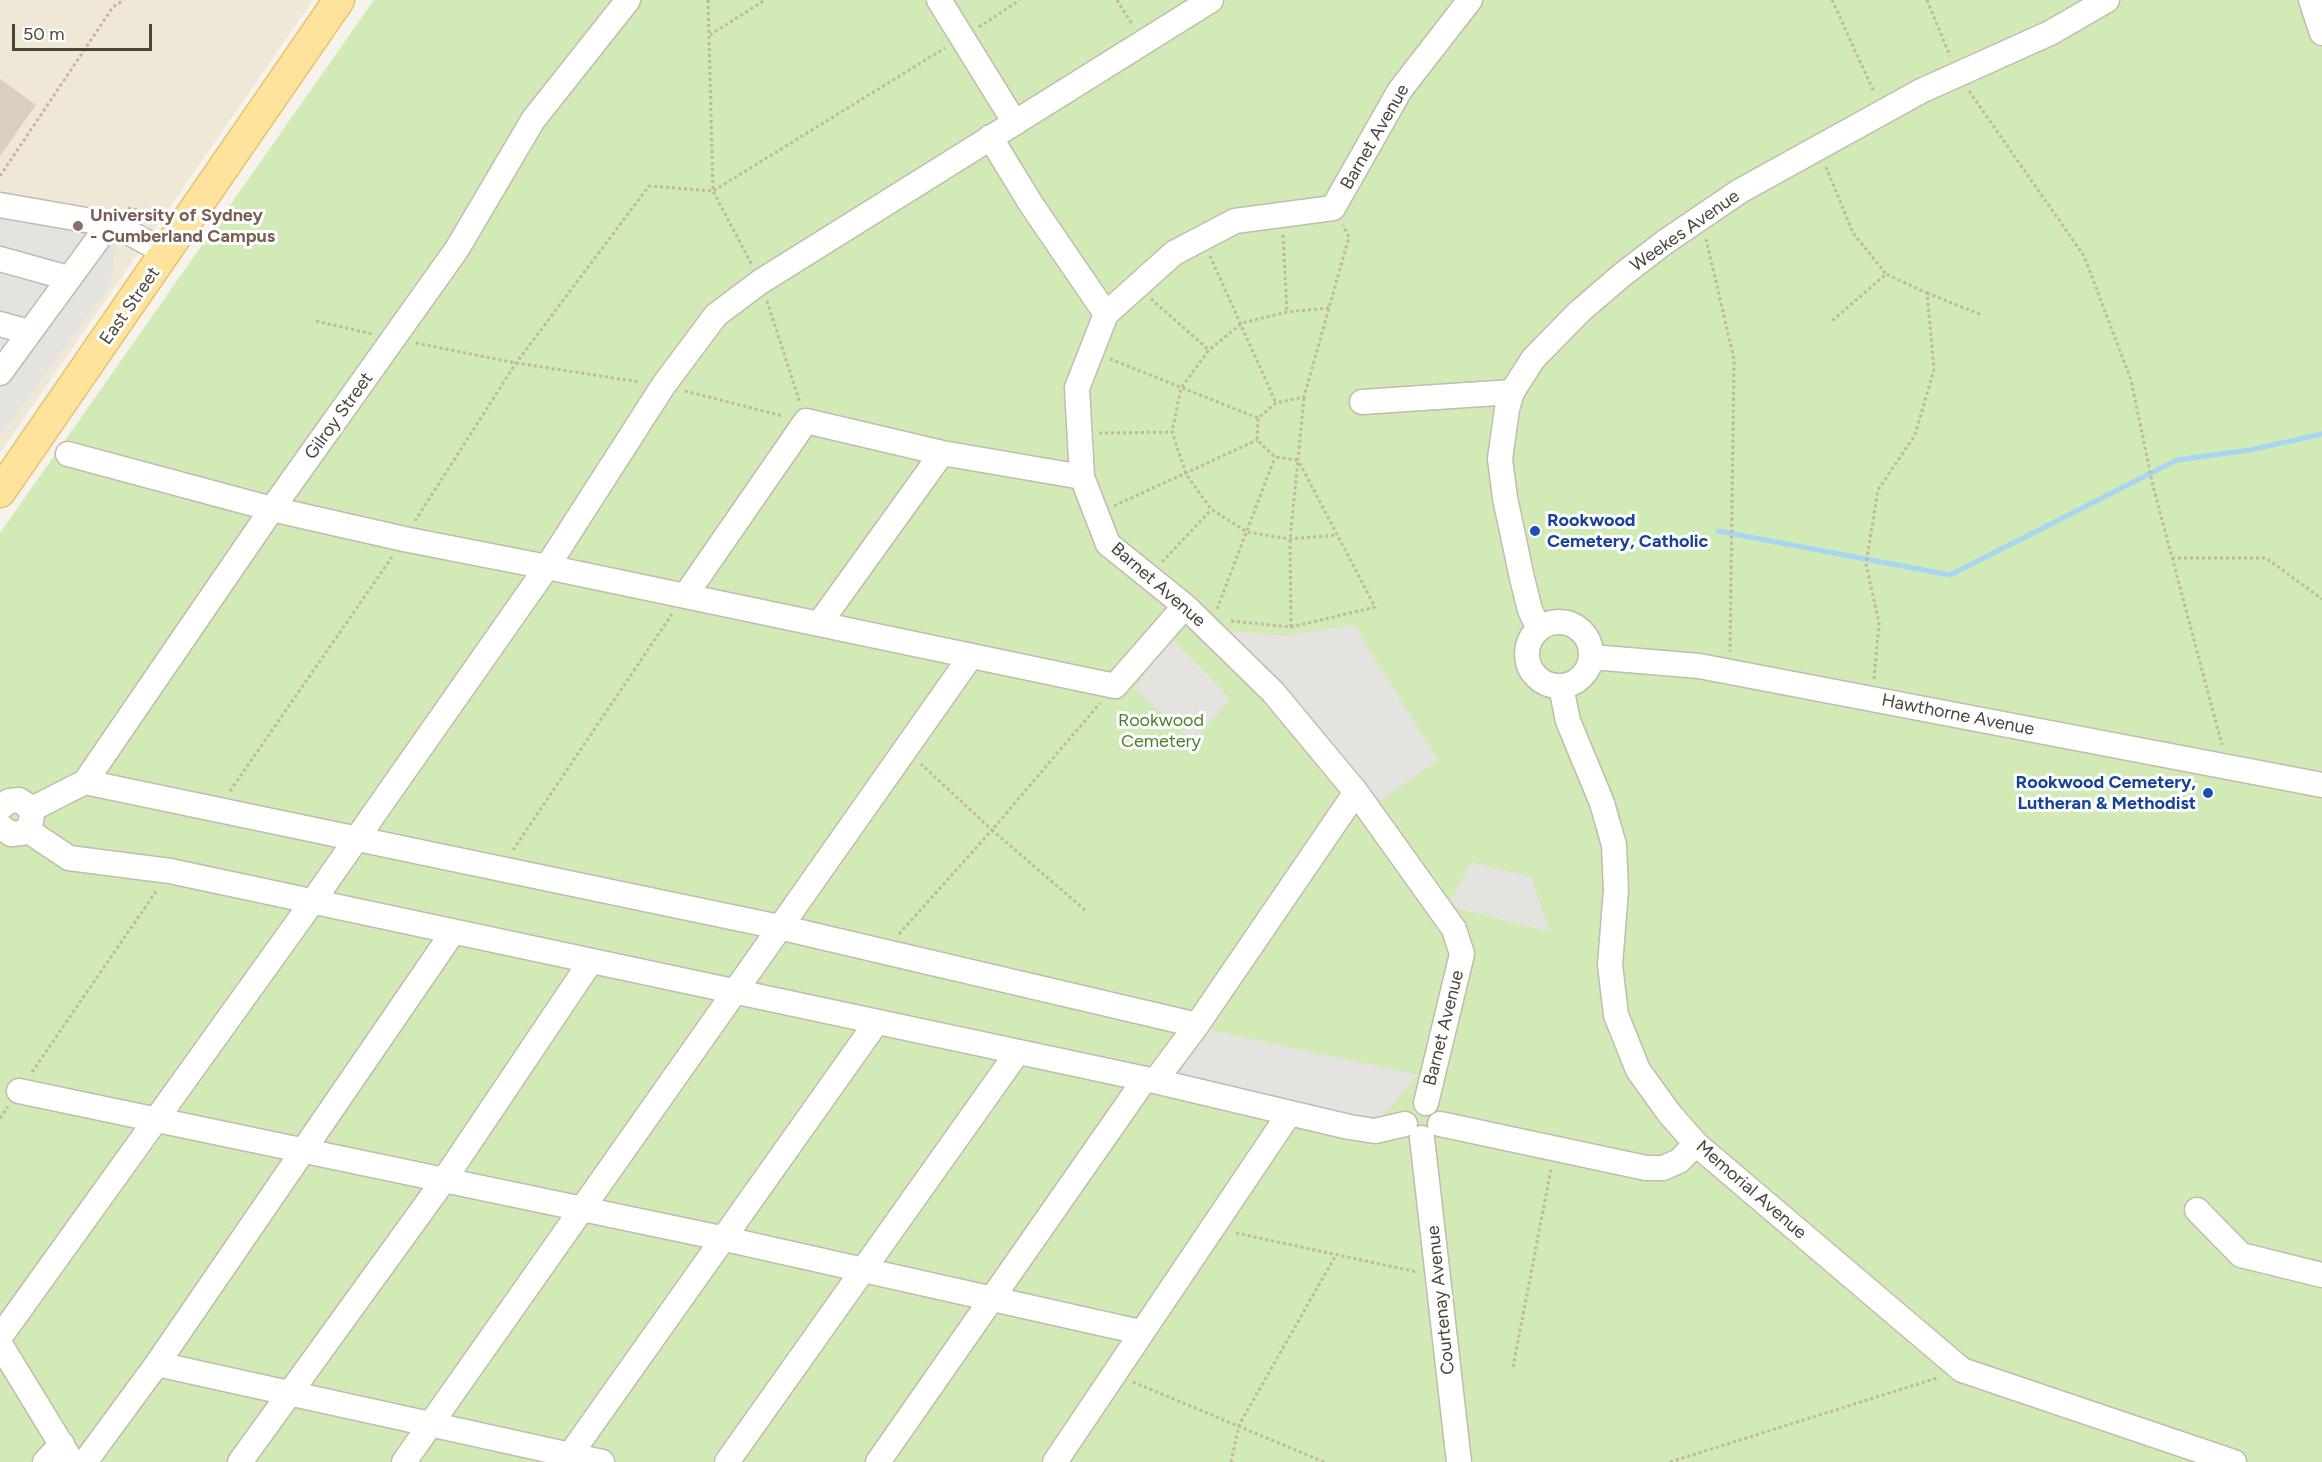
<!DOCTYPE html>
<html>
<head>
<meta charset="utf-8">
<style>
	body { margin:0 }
	#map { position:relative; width:2322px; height:1462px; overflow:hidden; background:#f6f3ec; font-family:Figtree,sans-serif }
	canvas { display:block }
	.scale { position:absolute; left:12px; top:24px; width:140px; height:27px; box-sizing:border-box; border:3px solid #4b4439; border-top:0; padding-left:8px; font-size:18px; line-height:21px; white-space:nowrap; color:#4b4439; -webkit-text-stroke:4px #fff; paint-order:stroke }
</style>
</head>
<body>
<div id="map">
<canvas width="2322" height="1462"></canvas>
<div class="scale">50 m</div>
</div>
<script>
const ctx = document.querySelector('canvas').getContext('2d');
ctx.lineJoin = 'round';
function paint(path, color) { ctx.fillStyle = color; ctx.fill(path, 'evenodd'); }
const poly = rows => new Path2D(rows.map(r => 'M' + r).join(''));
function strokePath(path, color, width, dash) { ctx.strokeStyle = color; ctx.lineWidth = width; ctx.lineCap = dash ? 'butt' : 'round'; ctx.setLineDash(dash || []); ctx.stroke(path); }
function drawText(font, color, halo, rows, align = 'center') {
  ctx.font = font + ' Figtree,sans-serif'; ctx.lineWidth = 6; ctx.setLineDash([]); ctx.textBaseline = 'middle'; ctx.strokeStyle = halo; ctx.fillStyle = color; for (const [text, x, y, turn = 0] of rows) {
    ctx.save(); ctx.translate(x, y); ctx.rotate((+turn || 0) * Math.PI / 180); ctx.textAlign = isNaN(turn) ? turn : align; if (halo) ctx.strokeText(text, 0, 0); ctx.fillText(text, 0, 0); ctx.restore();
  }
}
paint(poly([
	[0,0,313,0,0,453]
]), '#efe8d6');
paint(poly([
	[374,0,2322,0,2322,1462,0,1462,0,533]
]), '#d2eab5');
paint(poly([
	[0,202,120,226,109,286,0,436],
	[1354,625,1438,760,1377,803,1283,682,1226,630,1283,636],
	[1171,637,1230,699,1193,741,1134,689],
	[1471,862,1531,877,1550,932,1448,906],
	[1210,1030,1418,1075,1379,1120,1178,1075]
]), '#e5e3e0');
strokePath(poly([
	[1718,531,1950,575,2177,460,2250,450,2322,434]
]), '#a9d4f2', 5);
paint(poly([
	[0,79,36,105,0,156]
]), '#d8cfc1');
const minor = poly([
	[939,0,1015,123],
	[2311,0,2322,33],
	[990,137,1031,204,1106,314],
	[0,205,109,224],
	[0,259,68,278],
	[0,324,29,332],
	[0,373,109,224,130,233,166,253],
	[1362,402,1512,392],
	[68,454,272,509,404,539,547,567,1115,686,1185,606],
	[685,596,806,421,942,453,1082,477],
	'1527 654a32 32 0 1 1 64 0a32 32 0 1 1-64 0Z',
	[819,624,942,453],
	[1539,629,1530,610,1522,578,1505,498,1500,459,1507,409,1512,392,1533,359,1579,312,1622,275,1665,242,1740,191,1921,91,2050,33,2107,0],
	[1592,657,1699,666,2322,785],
	[1561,687,1568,721,1602,803,1614,845,1616,890,1610,965,1616,1015,1638,1070,1669,1113,1696,1144,1962,1370,2234,1462],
	[85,782,779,927,1197,1025],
	[0,808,9,801,19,800,28,806,32,815,30,826,22,833,11,834,0,826],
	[30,810,85,782,272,509,457,249,533,120,628,0],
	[27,830,69,858,170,871,1155,1081,1349,1127,1375,1131,1405,1124],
	[1155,1081,1197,1025,1356,792],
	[19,1091,721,1238,1140,1332],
	[1426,1103,1462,954,1454,929,1356,792,1273,692,1185,606,1108,544,1082,477,1077,388,1106,314,1174,253,1235,221,1333,208,1400,90,1470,0],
	[1440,1124,1646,1168,1663,1168,1679,1161,1696,1144],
	[1422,1138,1459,1462],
	[2197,1210,2241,1255,2322,1275],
	[0,1337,313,901,547,567,663,386,716,315,760,282,1211,0],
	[0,1344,72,1462],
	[157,1364,602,1462],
	[45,1462,62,1444],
	[85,1462,157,1364,453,932],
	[240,1462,444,1180,591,961],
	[404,1462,971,656],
	[565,1462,876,1023],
	[727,1462,1017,1053],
	[878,1462,1145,1079],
	[1055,1462,1289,1114]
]);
const major = poly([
	[0,492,339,0]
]);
strokePath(minor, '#c2bbae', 27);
strokePath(major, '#e6c16a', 33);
strokePath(poly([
	[708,0,713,191,752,265],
	[1117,0,1132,24],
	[1832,0,1874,92],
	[1927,0,1950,56],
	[979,27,1020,0],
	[710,35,765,0],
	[1969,91,2084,256,2131,380,2153,486,2222,745],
	[1826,167,1853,233,1886,274,1832,321],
	[0,176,113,7,124,0],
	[128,208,163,215],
	[1283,235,1287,312],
	[1706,239,1734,359,1730,652],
	[1210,256,1276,403],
	[1927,293,1982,315],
	[1151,299,1209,350],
	[767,301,800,403],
	[1329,308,1287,312,1242,323,1209,350,1181,388,1172,432,1186,474,1211,509,1247,532,1290,539,1336,535],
	[316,321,372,334],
	[416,343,516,363,640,382],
	[1110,359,1258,418],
	[685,391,783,416],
	[1099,433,1172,432],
	[1114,506,1257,440],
	[415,521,516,363,649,186,713,191,945,48],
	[2172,558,2266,558,2322,599],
	[1162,562,1211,510],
	[1217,609,1275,457],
	[1231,621,1291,627,1375,607,1298,460,1304,397],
	[1291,627,1290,539,1298,460,1275,457,1257,440,1258,418,1276,403,1304,397,1349,237,1343,225],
	[1874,679,1879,623,1866,564,1878,490,1915,435,1934,369,1927,293,1886,274],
	[230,791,392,557],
	[513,850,672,614],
	[1085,910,992,830,1100,703],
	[899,934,992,830,921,764],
	[32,1072,157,890],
	[0,1118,8,1107],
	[1236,1233,1417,1272],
	[1513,1367,1551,1169],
	[1133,1382,1324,1462],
	[1231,1462,1239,1425,1336,1255],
	[1670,1462,1937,1378]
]), '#c4b79f', 3, [3, 3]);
strokePath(minor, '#fff', 24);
strokePath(major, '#ffe39c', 30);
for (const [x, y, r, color] of [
	[78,226,6,"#8d6e63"],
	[1535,531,6,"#1a4fb4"],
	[2208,793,6,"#1a4fb4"]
]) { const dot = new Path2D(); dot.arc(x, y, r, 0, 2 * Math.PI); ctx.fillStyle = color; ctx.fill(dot); strokePath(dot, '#fff', 2); }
drawText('18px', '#4b4439', '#fff', [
	["Barnet Avenue",1375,137,-60],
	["Weekes Avenue",1685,231,-35],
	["East Street",130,306,-55],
	["Gilroy Street",339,416,-54],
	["Barnet Avenue",1158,585,41],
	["Hawthorne Avenue",1958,715,11],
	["Barnet Avenue",1444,1028,-76],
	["Memorial Avenue",1751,1190,41],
	["Courtenay Avenue",1441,1300,-96]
]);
drawText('bold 18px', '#785e54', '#fff', [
	["University of Sydney",90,216],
	["- Cumberland Campus",90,237]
], 'left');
drawText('bold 18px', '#164399', '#fff', [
	["Rookwood",1547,521],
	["Cemetery, Catholic",1547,542],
	["Rookwood Cemetery,",2196,783,"right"],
	["Lutheran & Methodist",2196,804,"right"]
], 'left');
drawText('18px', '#4a7f2a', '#fff', [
	["Rookwood",1161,721],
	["Cemetery",1161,742]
]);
</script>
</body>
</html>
